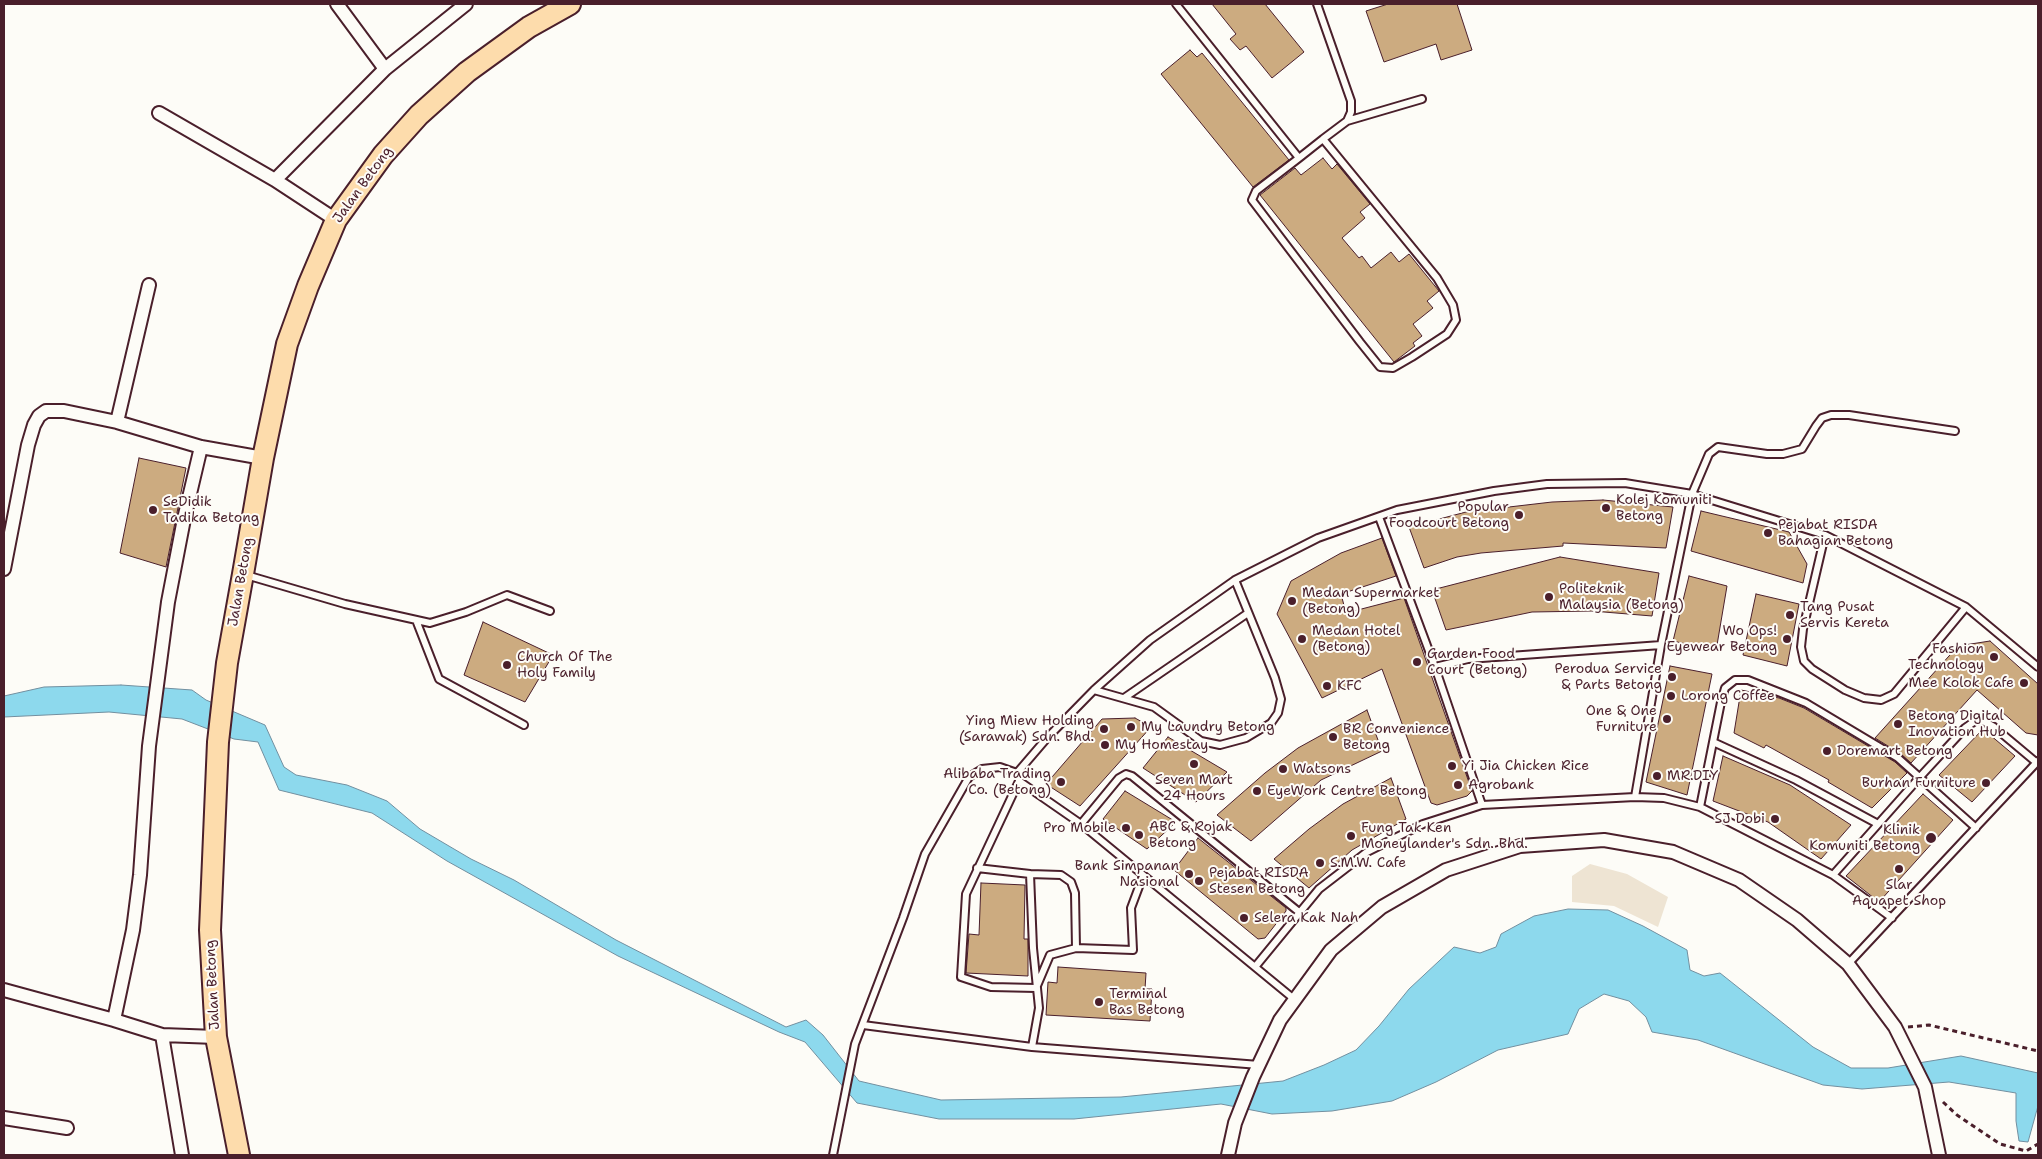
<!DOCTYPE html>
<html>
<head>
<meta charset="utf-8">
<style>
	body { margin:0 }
	#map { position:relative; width:2042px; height:1159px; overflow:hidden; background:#fdfcf7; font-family:"Shantell Sans",sans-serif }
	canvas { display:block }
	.frame { position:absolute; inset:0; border:5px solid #4a1f2b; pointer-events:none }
</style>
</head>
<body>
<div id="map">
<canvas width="2042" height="1159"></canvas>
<div class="frame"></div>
</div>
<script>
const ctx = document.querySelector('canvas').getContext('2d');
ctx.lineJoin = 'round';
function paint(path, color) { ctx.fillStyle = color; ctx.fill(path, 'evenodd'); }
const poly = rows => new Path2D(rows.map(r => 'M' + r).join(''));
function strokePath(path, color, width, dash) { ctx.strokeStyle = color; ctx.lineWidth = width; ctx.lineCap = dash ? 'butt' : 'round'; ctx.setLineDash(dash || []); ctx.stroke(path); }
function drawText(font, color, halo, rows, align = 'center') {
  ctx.font = font + ' "Shantell Sans",sans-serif'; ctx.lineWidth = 4; ctx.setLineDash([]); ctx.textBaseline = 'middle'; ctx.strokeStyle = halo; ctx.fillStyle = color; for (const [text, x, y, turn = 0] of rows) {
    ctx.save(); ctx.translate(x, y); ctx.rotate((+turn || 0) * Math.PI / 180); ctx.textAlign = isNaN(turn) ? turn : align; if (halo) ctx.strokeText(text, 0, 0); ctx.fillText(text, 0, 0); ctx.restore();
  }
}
paint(poly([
	[1590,864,1627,874,1668,897,1658,927,1614,906,1572,902,1572,876]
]), '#eee4d3');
const water = poly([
	[121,685,192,690,206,700,265,725,284,767,296,775,347,785,387,801,420,829,471,859,514,880,616,940,786,1027,806,1020,823,1035,859,1081,941,1100,1121,1097,1283,1081,1324,1065,1356,1050,1379,1026,1409,989,1454,947,1480,953,1496,947,1501,934,1534,916,1568,909,1608,910,1643,926,1687,950,1690,970,1704,976,1720,973,1813,1047,1851,1068,1888,1068,1961,1056,2038,1073,2038,1106,2028,1142,2019,1141,2016,1121,2016,1093,1949,1082,1862,1089,1823,1085,1698,1040,1652,1032,1646,1017,1629,1001,1604,994,1579,1009,1568,1034,1498,1050,1436,1082,1392,1101,1332,1111,1272,1114,1221,1104,1074,1119,939,1119,857,1103,805,1042,779,1032,618,956,447,861,372,813,279,790,258,742,234,739,182,719,109,712,4,717,4,696,44,687,121,685]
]);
paint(water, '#8dd9ed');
strokePath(water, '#728f9f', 1);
const building = poly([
	[1212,4,1265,4,1304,52,1272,78,1246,46,1240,50,1230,39,1236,34,1212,4],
	[1388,4,1457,4,1472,50,1441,60,1436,44,1384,62,1366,11,1388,4],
	[1190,50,1197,57,1202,53,1289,160,1253,187,1161,74,1190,50],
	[1323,158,1332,169,1337,164,1370,204,1360,212,1365,218,1342,238,1359,258,1362,256,1371,268,1391,252,1399,262,1409,254,1439,291,1427,301,1433,308,1413,324,1422,336,1413,343,1415,346,1394,362,1260,195,1295,168,1301,175,1323,158],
	[139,458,186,468,166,567,120,553,139,458],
	[1603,500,1673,507,1666,548,1563,543,1563,546,1481,553,1457,557,1424,568,1409,527,1466,512,1552,502,1603,500],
	[1701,511,1789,532,1807,564,1803,583,1691,551,1701,511],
	[1382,538,1396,576,1341,594,1346,613,1404,598,1472,791,1467,796,1437,805,1431,803,1382,669,1322,698,1277,614,1291,581,1341,553,1382,538],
	[1560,557,1659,573,1652,616,1592,611,1532,612,1446,630,1432,590,1560,557],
	[1689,576,1727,586,1716,651,1673,641,1689,576],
	[1756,594,1799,604,1787,666,1743,655,1756,594],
	[483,622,553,655,525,702,464,675,483,622],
	[1990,641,2038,684,2038,735,2026,733,1977,690,1911,763,1901,754,1875,738,1958,646,1990,641],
	[1670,666,1712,674,1687,795,1646,782,1670,666],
	[1741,690,1779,698,1804,708,1895,762,1907,773,1872,808,1828,782,1829,780,1766,745,1764,748,1734,733,1741,690],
	[1367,710,1382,751,1321,780,1251,841,1217,815,1265,773,1298,748,1367,710],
	[1135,718,1151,727,1080,806,1046,784,1102,719,1135,718],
	[1983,729,2015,756,1972,802,1939,775,1983,729],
	[1168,737,1227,772,1196,802,1143,768,1168,737],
	[1723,756,1790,785,1851,825,1821,859,1768,822,1713,801,1723,756],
	[1391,778,1406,819,1352,850,1309,888,1274,859,1309,829,1343,804,1391,778],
	[1125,791,1176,822,1147,849,1103,819,1125,791],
	[1923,794,1953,820,1879,902,1846,876,1923,794],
	[1198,838,1286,908,1286,911,1265,938,1258,939,1174,870,1198,838],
	[981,883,1025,885,1024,939,1028,939,1028,976,966,973,969,934,979,935,981,883],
	[1058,967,1146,973,1145,989,1152,989,1150,1021,1046,1015,1048,982,1057,983,1058,967]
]);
paint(building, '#ccab80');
strokePath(building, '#4a1f2b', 1);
const lane = poly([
	[1176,4,1299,158],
	[1317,4,1351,101,1351,112,1347,121,1323,139,1299,158,1256,191,1252,200,1360,342,1380,367,1393,368,1412,357,1447,334,1456,320,1453,305,1437,278,1323,139],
	[1347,121,1422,99],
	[1379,517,1435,667],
	[1825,535,1803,629,1801,647,1804,661,1812,669,1845,690,1864,698,1881,700,1894,694,1966,607],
	[246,575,345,604,430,623,466,612,507,595,550,611],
	[416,620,439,679,524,725],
	[1661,645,1692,494,1709,454,1718,447,1767,454,1783,454,1802,449,1816,426,1822,418,1831,415,1849,415,1955,431],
	[1094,690,1154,707,1201,741,1220,745,1246,738,1271,723,1278,713,1281,699,1275,678,1235,580],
	[1124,698,1248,613],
	[1713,742,1796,780,1878,824],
	[1019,779,1019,781,1081,824,1294,999],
	[1019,781,966,894,961,977,991,987,1036,988,1050,955,1076,948,1133,950,1131,908,1143,876],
	[1635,797,1482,805,1435,667,1468,659,1661,645,1635,797,1664,798,1700,807,1833,875,1892,918],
	[1700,807,1721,702,1725,688,1735,680,1748,680,1806,703,1898,758,1976,828],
	[1081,824,1119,778,1126,774,1132,776,1299,912],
	[977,868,1030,874,1033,948,1039,1008,1032,1047],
	[1030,874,1061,875,1071,882,1075,893,1076,948],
	[1833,875,1919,778,1965,728,1975,721,1983,721,1994,727,2037,763],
	[1848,964,2038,761],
	[1255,967,1319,889,1367,852,1423,824,1482,805],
	[863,1025,1032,1047,1259,1065],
	[833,1155,855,1044,903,918,925,854,969,777,982,769,1000,767,1017,773,1047,738,1094,690,1150,640,1235,580,1318,538,1397,510,1494,491,1547,484,1625,483,1692,494,1825,535,1966,607,2038,667]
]);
const street = poly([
	[337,4,385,69],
	[159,113,275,180,336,220],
	[275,180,385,69,466,4],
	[117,422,149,285],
	[4,569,28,445,34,425,39,416,46,411,64,411,117,422,201,447,263,458],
	[4,990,114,1020,162,1035,216,1037],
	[114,1020,133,930,140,875,149,746,168,602,184,519,201,447],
	[162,1035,182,1155],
	[4,1118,67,1128],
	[1228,1155,1235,1123,1253,1077,1280,1020,1331,950,1382,907,1446,870,1520,846,1604,840,1673,852,1739,880,1797,920,1848,964,1895,1027,1925,1087,1939,1155]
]);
const primary = poly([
	[239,1155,216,1037,210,930,218,742,227,663,243,574,263,458,287,344,308,286,336,220,383,155,419,115,467,72,529,27,570,4]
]);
strokePath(lane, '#4a1f2b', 10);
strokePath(street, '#4a1f2b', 16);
strokePath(primary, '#4a1f2b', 24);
strokePath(poly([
	[1908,1027,1929,1025,2038,1051],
	[1943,1102,1957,1115,2000,1144,2026,1151,2038,1144]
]), '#4a1f2b', 3, [5, 4]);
strokePath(lane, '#fdfcf7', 6);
strokePath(street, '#fdfcf7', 12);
strokePath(primary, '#fddcac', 20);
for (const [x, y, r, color] of [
	[1606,508,5,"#4a1f2b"],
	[153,510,5,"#4a1f2b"],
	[1519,515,5,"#4a1f2b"],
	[1768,533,5,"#4a1f2b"],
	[1549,597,5,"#4a1f2b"],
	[1292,601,5,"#4a1f2b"],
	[1790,615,5,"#4a1f2b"],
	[1302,639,5,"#4a1f2b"],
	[1787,639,5,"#4a1f2b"],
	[1994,657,5,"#4a1f2b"],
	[1417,662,5,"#4a1f2b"],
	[507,665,5,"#4a1f2b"],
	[1672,677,5,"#4a1f2b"],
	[2024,683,5,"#4a1f2b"],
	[1327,686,5,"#4a1f2b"],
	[1671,696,5,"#4a1f2b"],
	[1667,719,5,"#4a1f2b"],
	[1898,724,5,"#4a1f2b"],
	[1131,727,5,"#4a1f2b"],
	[1104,729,5,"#4a1f2b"],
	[1333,737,5,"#4a1f2b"],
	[1105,745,5,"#4a1f2b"],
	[1827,751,5,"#4a1f2b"],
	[1194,764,5,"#4a1f2b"],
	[1452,766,5,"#4a1f2b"],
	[1283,769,5,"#4a1f2b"],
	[1657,776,5,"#4a1f2b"],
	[1061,782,5,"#4a1f2b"],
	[1986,783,5,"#4a1f2b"],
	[1458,785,5,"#4a1f2b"],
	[1257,791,5,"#4a1f2b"],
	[1775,819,5,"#4a1f2b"],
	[1126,828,5,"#4a1f2b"],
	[1139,835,5,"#4a1f2b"],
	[1351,836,5,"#4a1f2b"],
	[1931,838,6,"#4a1f2b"],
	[1320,863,5,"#4a1f2b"],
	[1899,869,5,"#4a1f2b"],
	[1189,874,5,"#4a1f2b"],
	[1199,881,5,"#4a1f2b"],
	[1244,918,5,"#4a1f2b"],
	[1099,1002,5,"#4a1f2b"]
]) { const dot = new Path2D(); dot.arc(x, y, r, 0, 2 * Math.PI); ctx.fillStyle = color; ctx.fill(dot); strokePath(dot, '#fdfcf7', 2); }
drawText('14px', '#4a1f2b', '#fdfcf7', [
	["Jalan Betong",363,185,-54],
	["Jalan Betong",241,582,-80],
	["Jalan Betong",213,985,-93]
]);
drawText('14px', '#4a1f2b', '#fdfcf7', [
	["Kolej Komuniti",1616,500],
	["Betong",1616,516],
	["SeDidik",163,502],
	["Tadika Betong",163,518],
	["Popular",1509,507,"right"],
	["Foodcourt Betong",1509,523,"right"],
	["Pejabat RISDA",1778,525],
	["Bahagian Betong",1778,541],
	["Politeknik",1559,589],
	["Malaysia (Betong)",1559,605],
	["Medan Supermarket",1302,593],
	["(Betong)",1302,609],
	["Tang Pusat",1800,607],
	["Servis Kereta",1800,623],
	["Medan Hotel",1312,631],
	["(Betong)",1312,647],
	["Wo Ops!",1777,631,"right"],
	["Eyewear Betong",1777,647,"right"],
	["Fashion",1984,649,"right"],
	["Technology",1984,665,"right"],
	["Garden Food",1427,654],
	["Court (Betong)",1427,670],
	["Church Of The",517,657],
	["Holy Family",517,673],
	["Perodua Service",1662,669,"right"],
	["& Parts Betong",1662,685,"right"],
	["Mee Kolok Cafe",2014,683,"right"],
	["KFC",1337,686],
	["Lorong Coffee",1681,696],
	["One & One",1657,711,"right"],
	["Furniture",1657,727,"right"],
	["Betong Digital",1908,716],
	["Inovation Hub",1908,732],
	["Ying Miew Holding",1094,721,"right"],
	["(Sarawak) Sdn. Bhd.",1094,737,"right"],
	["My Laundry Betong",1141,727],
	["BR Convenience",1343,729],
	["Betong",1343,745],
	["My Homestay",1115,745],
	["Doremart Betong",1837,751],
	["Yi Jia Chicken Rice",1462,766],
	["Watsons",1293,769],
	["Alibaba Trading",1051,774,"right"],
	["Co. (Betong)",1051,790,"right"],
	["MR.DIY",1667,776],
	["Seven Mart",1194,780,"center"],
	["24 Hours",1194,796,"center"],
	["Burhan Furniture",1976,783,"right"],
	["Agrobank",1468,785],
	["EyeWork Centre Betong",1267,791],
	["SJ Dobi",1765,819,"right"],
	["ABC & Rojak",1149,827],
	["Betong",1149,843],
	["Pro Mobile",1116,828,"right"],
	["Fung Tak Ken",1361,828],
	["Moneylander's Sdn. Bhd.",1361,844],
	["Klinik",1920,830,"right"],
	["Komuniti Betong",1920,846,"right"],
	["S.M.W. Cafe",1330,863],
	["Bank Simpanan",1179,866,"right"],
	["Nasional",1179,882,"right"],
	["Pejabat RISDA",1209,873],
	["Stesen Betong",1209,889],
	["Slar",1899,885,"center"],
	["Aquapet Shop",1899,901,"center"],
	["Selera Kak Nah",1254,918],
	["Terminal",1109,994],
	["Bas Betong",1109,1010]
], 'left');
</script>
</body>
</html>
